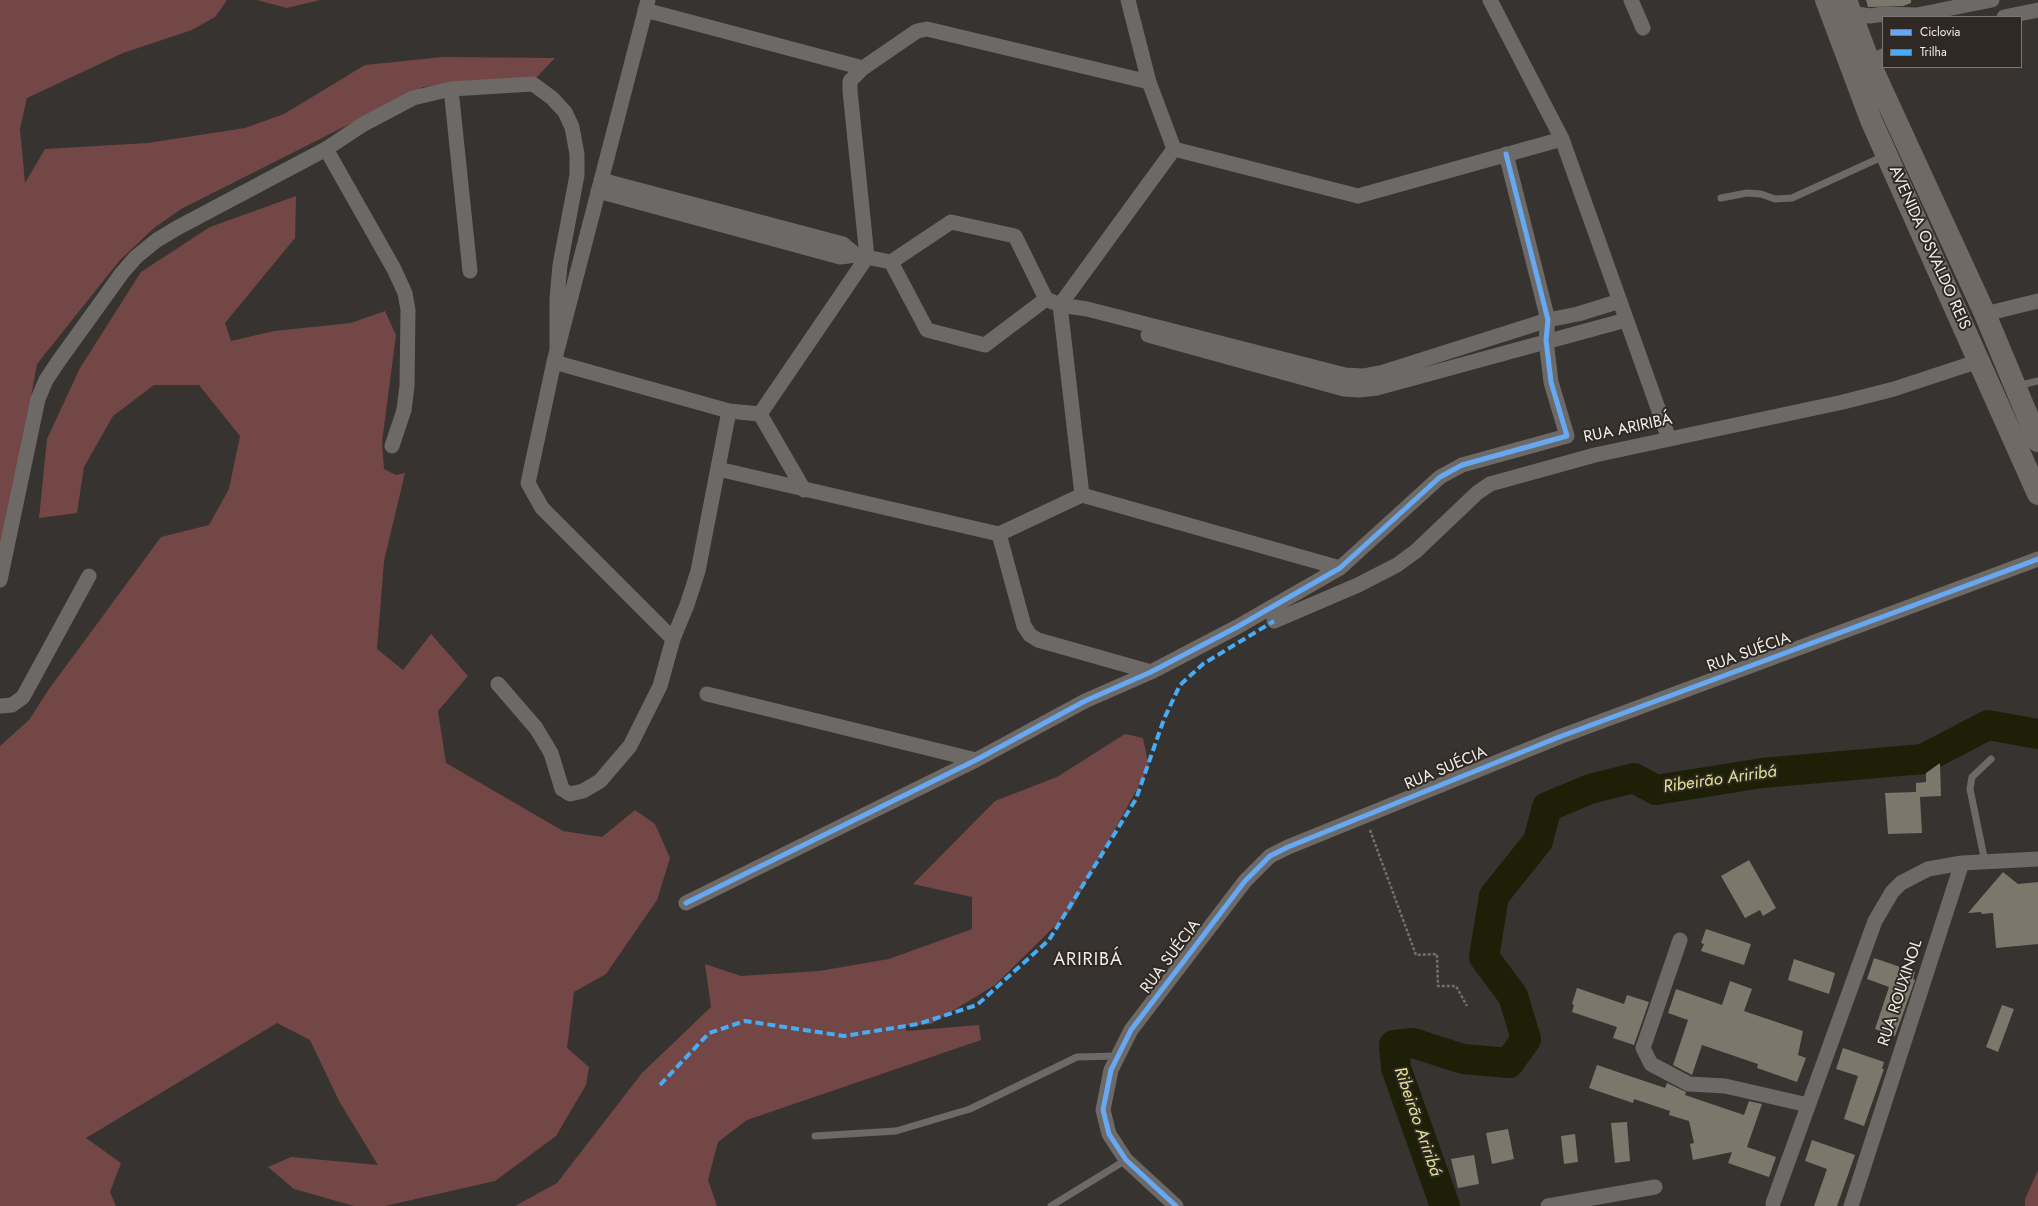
<!DOCTYPE html>
<html>
<head>
<meta charset="utf-8">
<style>
	body { margin:0 }
	#map { position:relative; width:2038px; height:1206px; overflow:hidden; background:#373330; font-family:Jost,sans-serif }
	canvas { display:block }
	.legend { position:absolute; left:1882px; top:16px; width:140px; height:52px; box-sizing:border-box; background:#302923; border:1px solid #7e7772; margin:0; padding:5px 7px; list-style:none; font-size:12px; color:#f2ede9 }
	.legend li { display:flex; align-items:center; gap:8px; height:20px }
	.legend b { width:20px; border:1px solid #7e7772 }
</style>
</head>
<body>
<div id="map">
<canvas width="2038" height="1206"></canvas>
<ul class="legend">
<li><b style="height:5px;background:#66a8f1"></b>Ciclovia</li>
<li><b style="height:5px;background:#46acf6"></b>Trilha</li>
</ul>
</div>
<script>
const ctx = document.querySelector('canvas').getContext('2d');
ctx.lineJoin = 'round';
function paint(path, color) { ctx.fillStyle = color; ctx.fill(path, 'evenodd'); }
const poly = rows => new Path2D(rows.map(r => 'M' + r).join(''));
function strokePath(path, color, width, dash) { ctx.strokeStyle = color; ctx.lineWidth = width; ctx.lineCap = dash ? 'butt' : 'round'; ctx.setLineDash(dash || []); ctx.stroke(path); }
function drawText(font, color, halo, rows, align = 'center') {
  ctx.font = font + ' Jost,sans-serif'; ctx.lineWidth = 4; ctx.setLineDash([]); ctx.textBaseline = 'middle'; ctx.strokeStyle = halo; ctx.fillStyle = color; for (const [text, x, y, turn = 0] of rows) {
    ctx.save(); ctx.translate(x, y); ctx.rotate((+turn || 0) * Math.PI / 180); ctx.textAlign = isNaN(turn) ? turn : align; if (halo) ctx.strokeText(text, 0, 0); ctx.fillText(text, 0, 0); ctx.restore();
  }
}
paint(poly([
	[0,0,227,0,215,17,192,30,123,53,27,98,20,129,25,183,45,149,148,143,245,128,284,114,365,65,443,57,555,58,537,77,423,87,181,209,154,228,120,260,37,364,0,568],
	[257,0,320,0,287,8],
	[296,196,295,238,225,323,231,341,274,331,351,323,385,311,396,335,382,442,384,469,396,475,405,473,384,561,377,649,403,670,431,634,468,676,438,711,446,763,563,831,602,837,635,810,655,824,670,858,657,900,606,974,574,992,567,1048,589,1067,586,1085,556,1136,495,1181,385,1206,354,1206,294,1189,268,1167,291,1157,378,1165,339,1101,310,1040,277,1023,86,1138,121,1163,110,1192,116,1206,0,1206,0,746,29,720,49,689,161,537,209,525,229,489,240,436,199,385,154,385,113,416,84,467,77,513,39,518,47,439,80,368,141,272,210,227],
	[1125,734,1143,738,1149,767,1071,910,995,985,931,1024,903,1026,907,1031,979,1025,981,1040,747,1120,718,1142,708,1180,717,1206,515,1206,557,1183,642,1073,711,1007,705,964,741,976,819,971,889,959,972,929,972,897,913,884,995,801,1057,777],
	[2038,1170,2038,1206,2025,1206,2025,1199]
]), '#744747');
strokePath(poly([
	[1445,1206,1396,1068,1394,1045,1413,1043,1463,1059,1509,1063,1526,1039,1513,996,1484,957,1494,896,1538,841,1547,807,1590,789,1634,778,1656,790,1762,773,1923,759,1988,725,2038,734]
]), '#1e1f07', 30);
paint(poly([
	[1866,0,1911,0,1911,3,1903,6,1870,7,1868,7],
	[1940,763,1941,796,1920,797,1922,833,1888,834,1885,793,1916,792,1916,783,1926,782,1926,773],
	[1749,860,1776,908,1763,916,1760,910,1745,918,1721,876],
	[2003,872,2018,884,2038,882,2038,944,1996,948,1993,913,1982,914,1981,912,1968,913],
	[1706,929,1751,944,1744,965,1701,951,1704,944,1701,943],
	[1874,958,1915,972,1913,979,1915,980,1895,1036,1875,1029,1889,987,1867,979],
	[1794,959,1835,973,1829,994,1788,980],
	[1730,981,1752,989,1744,1011,1803,1031,1798,1055,1806,1058,1797,1082,1757,1068,1758,1064,1702,1045,1692,1075,1673,1065,1688,1020,1668,1013,1676,989,1722,1005],
	[1577,988,1624,1004,1627,995,1649,1002,1634,1045,1613,1038,1617,1027,1572,1012,1574,1005,1572,1004],
	[2002,1005,2014,1009,1998,1052,1986,1047],
	[1843,1048,1884,1062,1882,1069,1884,1069,1864,1126,1844,1119,1858,1076,1836,1069],
	[1597,1065,1665,1088,1667,1083,1686,1092,1685,1095,1744,1115,1749,1101,1762,1104,1747,1147,1776,1157,1769,1177,1728,1163,1732,1152,1693,1160,1690,1144,1694,1143,1689,1121,1669,1115,1670,1111,1634,1099,1633,1103,1589,1088],
	[1627,1122,1630,1161,1615,1163,1611,1123],
	[1508,1129,1514,1159,1492,1164,1486,1133],
	[1575,1134,1578,1162,1564,1164,1561,1136],
	[1812,1140,1855,1155,1837,1206,1814,1206,1827,1169,1805,1161],
	[1474,1155,1479,1184,1458,1188,1451,1159]
]), '#7c776b');
strokePath(poly([
	[1370,830,1416,955,1437,954,1438,986,1456,986,1467,1006]
]), '#736f6d', 2.5, [3, 2]);
strokePath(poly([
	[1721,198,1747,193,1761,194,1775,199,1792,198,1884,156],
	[2017,386,2038,381],
	[1985,862,1970,789,1972,777,1991,759],
	[815,1136,896,1131,970,1109,1077,1057,1117,1056],
	[1051,1206,1126,1160]
]), '#6d6967', 7);
strokePath(poly([
	[648,0,554,362,528,483,542,508,673,639],
	[1128,0,1149,82,1174,149],
	[1490,0,1562,139,1669,439],
	[1631,0,1643,28],
	[645,10,863,68],
	[1851,13,1870,16,1884,14,1917,15,1992,0],
	[2004,17,2038,10],
	[1870,64,1883,56],
	[451,89,470,271],
	[326,149,394,269,405,293,408,310,407,386,404,410,392,446],
	[1174,149,1358,196,1562,139],
	[601,180,843,244,856,255],
	[598,191,840,257,856,255,891,262,951,222,1015,236,1046,299,1060,305,1087,309,1345,375,1363,376,1384,372,1548,320,1578,314,1620,301],
	[891,262,927,330,985,345,1046,299],
	[1985,314,2038,301],
	[1148,335,1344,389,1359,390,1377,388,1626,320],
	[554,362,729,411,760,414,804,490],
	[760,414,867,257,850,91,850,81,863,68,917,31,927,29,1149,82],
	[718,469,999,534,1024,626,1030,635,1038,640,1151,672],
	[1082,495,1340,568],
	[999,534,1082,495,1060,305,1174,149],
	[0,580,38,399,46,380,58,362,122,273,136,257,157,240,177,228,326,149,362,125,413,98,451,89,533,84,552,98,565,112,572,127,577,154,577,175,560,265,557,299,557,351],
	[1274,621,1358,585,1397,565,1416,551,1477,493,1490,484,1595,455,1843,402,1894,389,1979,361],
	[498,684,536,728,551,753,562,789,570,794,583,791,600,781,630,746,660,686,673,639,687,605,698,571,729,411],
	[707,694,976,760],
	[0,706,12,705,23,697,89,576],
	[686,903,976,760,1085,701,1151,672,1237,627,1340,568,1440,477,1462,465,1567,436,1551,382,1546,340,1548,320,1506,154],
	[1680,940,1643,1048,1651,1064,1689,1084,1725,1086,1808,1105],
	[1773,1203,1875,921,1892,892,1901,883,1928,869,1962,863],
	[1176,1206,1126,1160,1109,1134,1103,1110,1111,1070,1131,1030,1245,881,1270,856,1288,847,1559,737,2038,559],
	[1548,1206,1655,1187],
	[1851,1206,1962,863,2038,859]
]), '#6d6967', 15);
strokePath(poly([
	[1826,0,1871,120,2038,494],
	[1846,0,1870,64,1985,314,2038,441]
]), '#716965', 22);
strokePath(poly([
	[660,1085,709,1033,745,1021,844,1036,918,1024,977,1005,1049,940,1136,799,1164,719,1180,685,1203,664,1274,621]
]), '#46acf6', 4, [8, 4]);
strokePath(poly([
	[686,903,976,760,1085,701,1151,672,1237,627,1340,568,1440,477,1462,465,1567,436,1551,382,1546,340,1548,320,1506,154],
	[1176,1206,1126,1160,1109,1134,1103,1110,1111,1070,1131,1030,1245,881,1270,856,1288,847,1559,737,2038,559]
]), '#66a8f1', 5);
drawText('16px', '#f2ede9', '#302923', [
	["AVENIDA OSVALDO REIS",1929,248,66],
	["RUA ARIRIBÁ",1628,429,-12],
	["RUA SUÉCIA",1749,653,-20],
	["RUA SUÉCIA",1446,769,-23],
	["RUA SUÉCIA",1171,957,-53],
	["RUA ROUXINOL",1901,993,-72]
]);
drawText('italic 17px', '#dee392', '#302923', [
	["Ribeirão Ariribá",1720,780,-8],
	["Ribeirão Ariribá",1417,1122,71]
]);
ctx.letterSpacing = '1px';
drawText('18px', '#f2ede9', '#302923', [
	["ARIRIBÁ",1088,961]
]);
ctx.letterSpacing = '0px';
</script>
</body>
</html>
